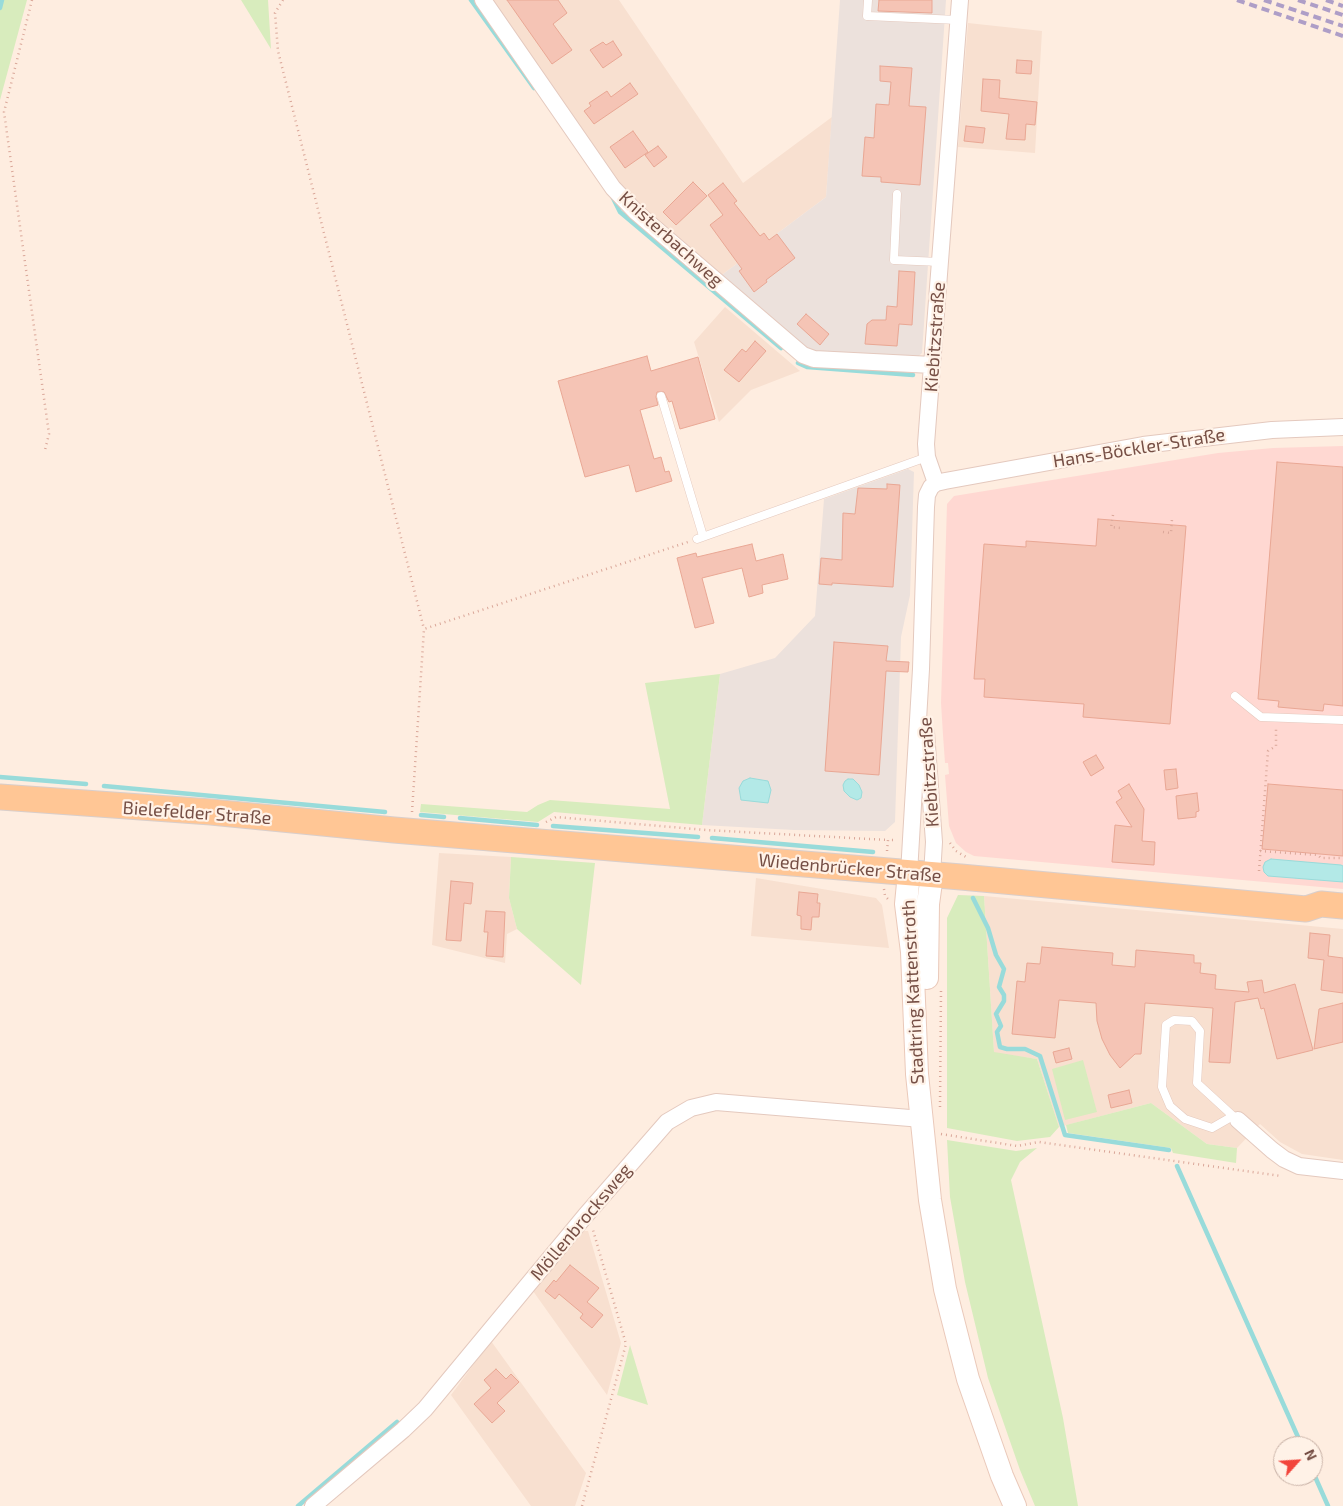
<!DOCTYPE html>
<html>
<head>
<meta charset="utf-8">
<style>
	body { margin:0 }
	#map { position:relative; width:1343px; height:1506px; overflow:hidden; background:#feede0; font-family:"Exo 2",sans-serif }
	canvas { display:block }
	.north { position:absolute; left:1273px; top:1436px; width:50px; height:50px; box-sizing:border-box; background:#fff2e7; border:1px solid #c8b1a6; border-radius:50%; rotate:64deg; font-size:14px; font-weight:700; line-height:20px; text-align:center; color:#764f45 }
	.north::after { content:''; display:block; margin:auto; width:18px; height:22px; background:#f2453b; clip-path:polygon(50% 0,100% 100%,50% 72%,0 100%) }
</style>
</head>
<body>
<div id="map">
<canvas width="1343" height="1506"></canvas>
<div class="north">N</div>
</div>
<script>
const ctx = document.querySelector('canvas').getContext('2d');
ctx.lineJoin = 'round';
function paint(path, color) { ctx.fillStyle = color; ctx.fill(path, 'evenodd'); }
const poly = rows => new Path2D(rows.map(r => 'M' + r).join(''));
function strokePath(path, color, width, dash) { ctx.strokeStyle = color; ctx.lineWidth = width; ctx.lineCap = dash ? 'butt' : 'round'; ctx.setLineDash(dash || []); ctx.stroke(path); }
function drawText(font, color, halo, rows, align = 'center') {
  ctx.font = font + ' "Exo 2",sans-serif'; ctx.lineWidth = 4.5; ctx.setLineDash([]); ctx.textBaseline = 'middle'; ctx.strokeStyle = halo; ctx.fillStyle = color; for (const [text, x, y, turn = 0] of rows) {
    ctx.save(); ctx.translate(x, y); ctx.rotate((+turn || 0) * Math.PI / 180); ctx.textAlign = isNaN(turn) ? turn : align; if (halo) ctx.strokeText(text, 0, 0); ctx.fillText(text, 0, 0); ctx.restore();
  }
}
paint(poly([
	[489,0,619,0,743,183,832,117,826,197,719,277,617,184],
	[968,23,1042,31,1035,153,958,147],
	[725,307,800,371,751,390,719,422,694,342],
	[439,853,511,857,509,898,517,929,507,934,505,963,432,945],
	[756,878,876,898,882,905,889,948,751,936],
	[984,896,1343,929,1343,1160,1302,1154,1280,1142,1260,1124,1237,1148,1207,1144,1151,1103,1059,1127,1037,1059,994,1053],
	[582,1231,588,1231,621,1343,607,1395,533,1291],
	[491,1341,586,1473,575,1506,531,1506,451,1395]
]), '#f8e0d0');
paint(poly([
	[1343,446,1343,889,974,856,966,852,956,843,949,826,945,775,949,774,948,763,945,763,943,735,941,703,947,504,954,496,1218,453,1273,448]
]), '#ffd8d2');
paint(poly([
	[840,0,946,0,922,353,914,360,815,354,719,277,826,197],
	[908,469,914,472,910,595,901,637,895,822,885,831,794,830,702,825,720,674,775,658,815,616,824,499]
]), '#ece1dc');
paint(poly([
	[0,0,27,0,0,100],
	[241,0,268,0,271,49],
	[720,674,702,825,554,812,538,822,420,812,421,804,527,812,538,805,550,800,670,809,645,683],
	[511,857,595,863,581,985,517,929,509,898],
	[958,895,984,896,994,1052,1037,1059,1059,1127,1050,1137,1017,1141,947,1128,947,918],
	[1083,1060,1097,1112,1065,1120,1052,1069],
	[1151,1103,1207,1144,1237,1148,1236,1163,1173,1153,1171,1148,1068,1133,1066,1125],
	[947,1140,1016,1151,1037,1148,1020,1162,1011,1180,1063,1418,1078,1506,1035,1506,1020,1470,988,1378,965,1282,950,1197],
	[630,1345,648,1405,617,1395]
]), '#d8ecbd');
const water = poly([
	[750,778,768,781,771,790,768,803,741,800,739,788,743,781,750,778],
	[848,779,853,779,859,785,862,792,861,798,857,800,850,797,844,791,843,785,845,781,848,779],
	[1271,859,1341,865,1343,866,1343,882,1268,876,1264,872,1263,867,1265,862,1271,859]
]);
paint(water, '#b3e9e7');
strokePath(water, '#98dbda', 1);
strokePath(poly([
	[471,0,534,88],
	[0,8,2,0],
	[612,196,620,212,781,348],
	[798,363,807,367,913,375],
	[0,777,86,784],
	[104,786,385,812],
	[421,815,444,817],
	[460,818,537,825],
	[553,826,698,837],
	[712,838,873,852],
	[973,898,988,928,996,955,1004,969,999,987,1004,995,1004,1001,996,1014,1001,1026,997,1032,1000,1047,1007,1049,1025,1049,1040,1056,1065,1135,1169,1150],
	[1177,1166,1302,1446],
	[1313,1472,1328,1506],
	[298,1506,397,1422]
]), '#98dbda', 4.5);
const building = poly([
	[507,0,558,0,567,13,553,24,572,50,552,64,507,0],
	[879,0,932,0,932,13,878,11,879,0],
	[613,41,622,55,603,68,590,50,603,42,606,45,613,41],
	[1017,60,1032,61,1031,74,1016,73,1017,60],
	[880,66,912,68,909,106,926,107,920,185,881,182,881,177,862,176,865,137,874,138,876,104,889,105,891,82,880,81,880,66],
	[983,79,1000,80,999,98,1037,102,1035,125,1026,124,1025,140,1006,139,1009,114,981,111,983,79],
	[630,83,638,94,594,124,584,111,591,106,589,103,607,91,611,97,630,83],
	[966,126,985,128,983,143,964,141,966,126],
	[633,131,648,152,625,168,610,147,633,131],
	[658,146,667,157,654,167,645,155,658,146],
	[693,182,707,196,676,225,663,212,693,182],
	[723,183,737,201,734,203,760,236,764,233,769,240,777,234,795,258,766,280,767,282,754,292,739,271,742,269,710,225,723,215,708,195,723,183],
	[899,271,915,272,912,325,899,324,897,346,865,344,867,324,872,320,886,320,887,306,897,307,899,271],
	[806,314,829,334,820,345,797,324,806,314],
	[755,341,766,351,739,382,724,370,742,349,746,352,755,341],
	[647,356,651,371,698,357,715,419,680,429,672,401,669,402,664,392,657,392,656,397,658,405,640,410,654,459,661,457,665,472,669,471,672,481,636,492,629,465,585,477,558,381,647,356],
	[1277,462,1343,467,1343,706,1324,704,1323,711,1278,707,1279,701,1258,699,1277,462],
	[887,484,900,485,893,587,832,583,832,585,819,584,821,558,842,560,843,513,855,514,858,488,887,489,887,484],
	[1098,519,1186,526,1170,724,1083,717,1084,704,984,697,985,679,974,679,984,544,1026,547,1026,541,1096,546,1098,519],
	[752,544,756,561,783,554,788,579,762,585,763,593,749,597,742,568,702,578,714,623,695,628,677,558,696,553,697,557,752,544],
	[834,642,888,646,886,661,909,662,908,672,886,671,879,775,825,771,834,642],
	[1096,755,1104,768,1091,776,1083,762,1096,755],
	[1176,769,1178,788,1166,790,1164,770,1176,769],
	[1129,784,1144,809,1142,841,1155,842,1154,865,1112,862,1115,825,1132,827,1116,802,1122,798,1118,791,1129,784],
	[1268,784,1343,790,1343,856,1262,849,1268,784],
	[1197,793,1199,811,1196,812,1196,817,1178,819,1176,796,1197,793],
	[451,881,473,883,471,904,464,903,461,941,446,940,451,881],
	[799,892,818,894,817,903,820,903,819,917,812,917,811,930,801,929,801,916,797,915,799,892],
	[486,911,505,912,503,957,486,956,488,932,484,932,486,911],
	[1310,933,1330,935,1328,956,1343,958,1343,993,1321,990,1324,960,1308,958,1310,933],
	[1042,947,1113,953,1112,965,1135,967,1136,950,1194,955,1194,963,1201,963,1200,973,1216,975,1215,989,1249,992,1247,982,1262,980,1264,993,1295,984,1313,1050,1277,1059,1264,1008,1261,1009,1258,998,1235,1002,1230,1063,1209,1062,1213,1008,1145,1003,1141,1054,1135,1054,1120,1068,1110,1055,1102,1039,1097,1021,1096,1003,1059,1000,1055,1038,1012,1034,1017,981,1025,982,1027,963,1040,964,1042,947],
	[1343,1003,1343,1042,1314,1049,1319,1009,1343,1003],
	[1069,1048,1072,1059,1056,1063,1053,1052,1069,1048],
	[1129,1090,1132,1103,1111,1108,1108,1095,1129,1090],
	[570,1265,599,1288,587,1302,603,1315,592,1328,580,1318,583,1314,559,1294,555,1299,545,1291,554,1280,556,1282,570,1265],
	[496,1369,506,1379,511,1374,519,1382,497,1403,505,1411,492,1423,474,1404,491,1388,484,1380,496,1369]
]);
paint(building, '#f5c4b5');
strokePath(building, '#e9a794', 1);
const lane = poly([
	[868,0,867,16,958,20],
	[897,194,894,260,940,262],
	[661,396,703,536],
	[697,539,927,457],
	[1235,696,1261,717,1343,720],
	[1233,1116,1212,1128,1185,1119,1170,1106,1162,1087,1166,1025,1174,1020,1192,1021,1200,1031,1197,1083,1233,1116,1238,1120]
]);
const street = poly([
	[483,0,613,188,636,212,803,355,814,359,932,365],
	[936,483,927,457,926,444,960,0],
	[926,732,934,842,932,875],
	[909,873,921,669,926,507,927,495,931,487,936,483,945,481,1143,445,1272,430,1343,427],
	[1238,1120,1272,1150,1284,1159,1299,1166,1343,1171],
	[313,1506,403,1430,425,1409,585,1216,667,1122,691,1108,716,1102,922,1119]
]);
const secondary = poly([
	[909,873,906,904,912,952,917,1074,930,1200,945,1289,968,1379,1002,1476,1015,1506],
	[927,978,928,904,932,875]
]);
const primary = poly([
	[0,797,211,812,394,830,961,877,1306,909,1321,904,1343,906]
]);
strokePath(lane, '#e4c9be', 9);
strokePath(street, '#e4c9be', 18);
strokePath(secondary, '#eac9ba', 24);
strokePath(primary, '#d9cecb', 27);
strokePath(poly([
	[32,0,4,112,49,434,45,450],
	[283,0,275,13,278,51,424,629],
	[1113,515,1111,527,1120,528],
	[1163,532,1171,533,1172,519],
	[412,812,424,629,688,542],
	[546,822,556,817,706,830,888,840],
	[950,843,956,851,966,857],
	[887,851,888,840,896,840],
	[1260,851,1318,855,1321,858,1343,858],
	[1259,871,1268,751,1276,746,1276,726],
	[884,889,885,896,888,899],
	[940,1107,941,990],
	[941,1134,1017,1146,1039,1142,1281,1176],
	[582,1506,626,1344,593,1230]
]), '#daa799', 2.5, [1, 4]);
strokePath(lane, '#fff', 8);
strokePath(street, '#fff', 16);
strokePath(secondary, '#fff', 22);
strokePath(primary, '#ffc695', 25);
strokePath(poly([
	[1237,0,1343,36],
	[1264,0,1343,26],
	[1298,0,1343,15],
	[1326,0,1343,6]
]), '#ae9ec7', 4, [8, 5]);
drawText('18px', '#764f45', '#fff2e7', [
	["Knisterbachweg",671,239,42],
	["Kiebitzstraße",935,337,-86],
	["Hans-Böckler-Straße",1139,448,-9],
	["Kiebitzstraße",929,772,-94],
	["Bielefelder Straße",197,813,4],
	["Wiedenbrücker Straße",850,868,5],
	["Stadtring Kattenstroth",913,992,-93],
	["Möllenbrocksweg",581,1222,-50]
]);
</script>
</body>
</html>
